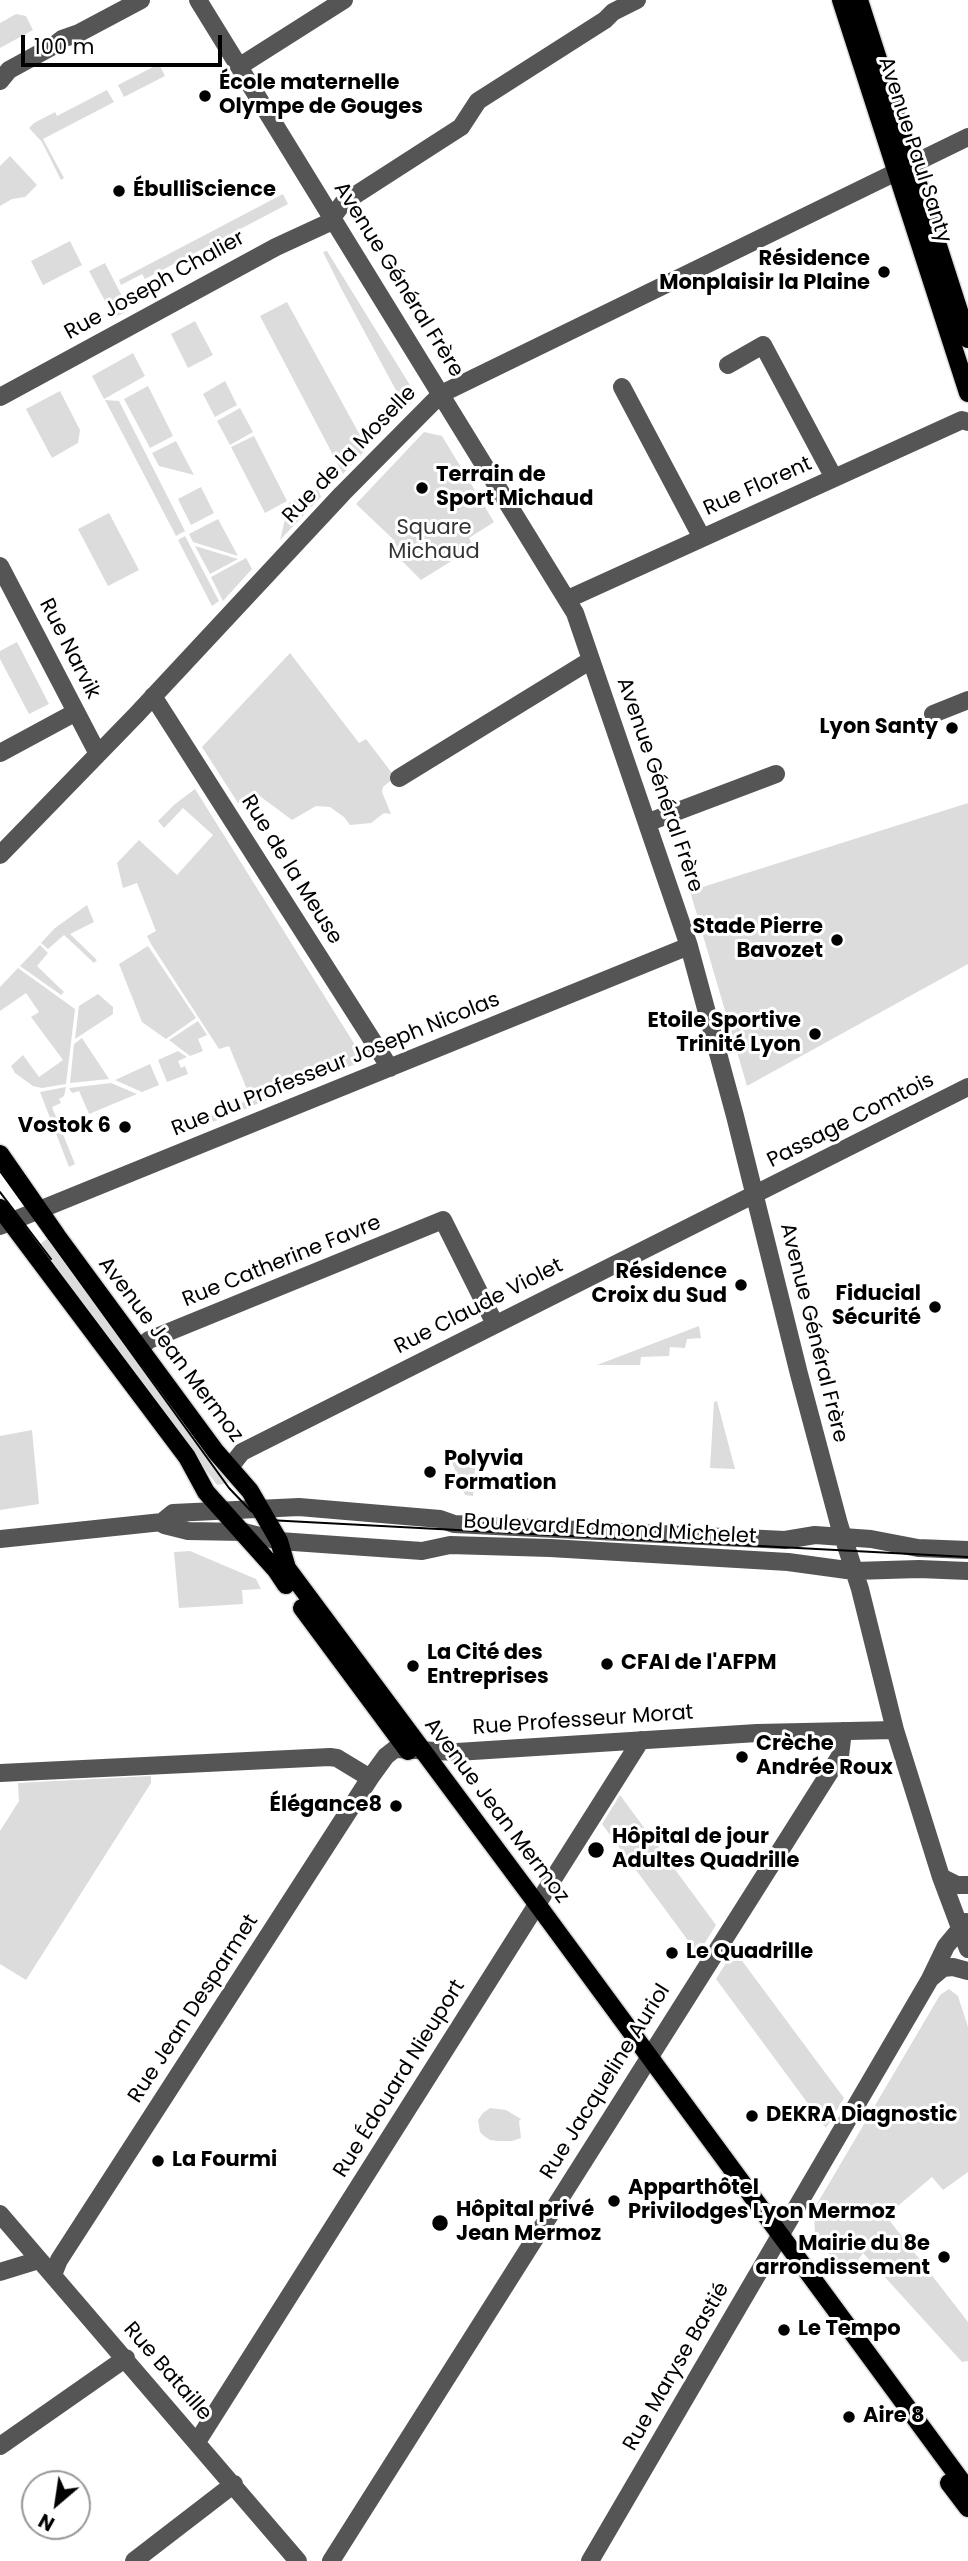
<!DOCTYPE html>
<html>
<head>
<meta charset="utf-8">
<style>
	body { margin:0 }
	#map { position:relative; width:968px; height:2561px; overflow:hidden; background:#fff; font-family:Poppins,sans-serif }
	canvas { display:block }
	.north { position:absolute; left:21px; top:2470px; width:70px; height:70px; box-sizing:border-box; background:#fff; border:2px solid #999; border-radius:50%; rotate:209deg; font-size:19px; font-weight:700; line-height:28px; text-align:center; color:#000 }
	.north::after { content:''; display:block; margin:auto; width:24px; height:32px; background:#000; clip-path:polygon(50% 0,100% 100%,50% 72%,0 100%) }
	.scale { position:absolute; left:21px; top:35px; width:201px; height:32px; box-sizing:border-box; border:4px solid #000; border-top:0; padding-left:9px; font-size:21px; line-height:24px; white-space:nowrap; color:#000; -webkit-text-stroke:5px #fff; paint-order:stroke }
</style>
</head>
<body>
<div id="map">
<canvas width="968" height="2561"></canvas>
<div class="north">N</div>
<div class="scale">100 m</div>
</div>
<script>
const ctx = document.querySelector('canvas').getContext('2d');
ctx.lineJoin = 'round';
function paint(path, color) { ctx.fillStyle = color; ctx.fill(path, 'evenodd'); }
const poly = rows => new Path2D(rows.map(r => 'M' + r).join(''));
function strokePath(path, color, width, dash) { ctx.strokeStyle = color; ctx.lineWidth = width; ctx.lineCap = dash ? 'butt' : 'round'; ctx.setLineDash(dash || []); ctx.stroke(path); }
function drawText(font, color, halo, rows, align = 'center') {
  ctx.font = font + ' Poppins,sans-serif'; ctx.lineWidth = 6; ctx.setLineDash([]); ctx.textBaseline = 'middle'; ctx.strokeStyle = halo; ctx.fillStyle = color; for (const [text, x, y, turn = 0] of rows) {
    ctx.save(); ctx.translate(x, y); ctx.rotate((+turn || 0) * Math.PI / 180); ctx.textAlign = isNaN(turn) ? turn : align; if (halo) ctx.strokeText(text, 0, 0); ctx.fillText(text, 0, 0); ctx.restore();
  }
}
paint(poly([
	[16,14,26,16,33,30,0,48,0,23],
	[159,64,165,76,124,97,118,85],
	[107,90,114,102,43,139,64,178,61,180,42,142,29,128,34,123,55,112,57,116],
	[10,156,37,185,25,197,12,199,0,206,0,166],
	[283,194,288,204,145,279,142,274,121,285,119,280],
	[70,241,82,265,43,285,31,261],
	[327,251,413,390,411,403,406,409,341,288,323,252],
	[105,263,129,310,114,318,89,271],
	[287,302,367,448,343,474,260,316],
	[195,321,213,355,188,368,171,334],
	[133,353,145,376,104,399,92,376],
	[225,381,237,405,215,417,203,394],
	[148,386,173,436,150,448,124,399],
	[60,391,80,430,78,443,52,458,26,409],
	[105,400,119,401,185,531,176,536],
	[240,408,253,432,230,445,217,421],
	[424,432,442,436,494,522,469,538,474,547,421,580,389,548,395,541,356,504],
	[254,436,287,501,265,513,231,447],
	[176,441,194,475,159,466,152,453],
	[201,487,214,513,191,525,178,499],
	[318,489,321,497,280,540,289,503],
	[109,513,139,570,108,586,78,529],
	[218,519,238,556,193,542,189,534],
	[185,536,219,601,212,606,178,540],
	[195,546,238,559,210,574],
	[246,558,252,569,223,601,211,577],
	[17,642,49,704,29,714,0,659,0,651],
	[290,653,359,743,366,739,395,777,383,787,382,792,391,814,384,813,371,823,350,825,344,817,330,807,316,806,292,820,257,794,238,803,202,747],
	[195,789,360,1053,358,1063,213,1122,211,1116,251,1099,229,1046,219,1049,151,944,147,936,156,931,137,883,123,888,117,863,139,840,177,875,213,835,183,808,164,828,158,821,175,804],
	[968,803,968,964,747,1086,690,891],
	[87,905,94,922,70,934,97,960,94,963,64,935,48,949,41,943,55,928],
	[40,945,48,953,37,966,64,992,61,995,20,966],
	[148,946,196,1018,166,1039,142,1022,119,964],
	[18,968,75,1009,66,1084,42,1088,33,1086,15,1073,11,1066,23,1055,39,1077,63,1060,31,1017,39,1012,26,993,0,1011,0,987],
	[98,994,113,1007,113,1014,75,1039,79,1006],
	[198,1021,207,1035,198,1039,203,1051,190,1056,169,1040],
	[82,1038,109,1079,70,1083,74,1044],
	[178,1051,187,1057,178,1061,181,1068,185,1066,188,1074,167,1082,158,1060],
	[150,1064,159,1085,142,1092,115,1080],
	[111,1083,137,1094,89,1114,79,1091,72,1093,69,1088],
	[66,1087,64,1096,59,1099,61,1103,52,1107,75,1164,69,1167,40,1092],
	[50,1236,234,1482,217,1485,38,1246],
	[699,1326,701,1338,687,1339,685,1348,670,1347,669,1356,641,1357,640,1365,597,1365],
	[717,1401,735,1469,710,1468,714,1402],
	[32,1430,39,1504,0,1510,0,1436],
	[448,1452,476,1454,473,1496,465,1495],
	[190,1551,256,1579,261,1589,242,1590,243,1604,179,1608,174,1552],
	[151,1776,151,1783,26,1980,0,1964,0,1831,19,1801,18,1783],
	[620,1795,716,1925,698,1954,602,1824],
	[734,1950,844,2098,826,2128,716,1979],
	[949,1989,958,1996,968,2027,968,2172,943,2190,932,2177,886,2216,968,2322,968,2361,962,2362,863,2253,846,2276,815,2235,814,2209,940,1995],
	[490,2108,506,2110,521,2119,519,2121,521,2138,512,2141,499,2141,490,2140,484,2136,480,2132,478,2120,483,2113]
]), '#dcdcdc');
const major = poly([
	[841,0,968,393],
	[859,0,968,339],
	[0,1154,57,1236,216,1452,250,1491,279,1541,287,1568,537,1904,968,2490],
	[0,1208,187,1457,206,1492,276,1570,286,1585],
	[302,1608,408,1751],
	[949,2483,968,2508]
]);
strokePath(major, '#dbdbdb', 21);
strokePath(poly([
	[198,0,575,613,689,946,735,1116,799,1374,839,1524,860,1589,895,1730,941,1877,968,1949],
	[240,66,344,0],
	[0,81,9,70,53,46,62,39,79,33,141,0],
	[728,365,763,345,834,478],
	[622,387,702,538],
	[0,397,276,247,328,223,343,203,461,127,478,101,605,20,613,12,637,0],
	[0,566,98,754],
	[568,599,962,420,968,422],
	[153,696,390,1068],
	[933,714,968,700],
	[0,753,76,712],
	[399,778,591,660],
	[649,822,776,774],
	[0,855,136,715,342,494,441,394,968,137],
	[0,1226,689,946],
	[139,1348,149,1340,443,1220,495,1324],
	[230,1467,242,1452,968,1087],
	[162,1522,164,1525,188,1531,244,1532,279,1541,422,1551,450,1545,550,1548,788,1562,854,1571,919,1569,968,1571],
	[0,1539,162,1522,173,1513,299,1507,440,1519,454,1524,785,1540,815,1535,871,1539,918,1548,968,1550],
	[0,1773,330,1757,337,1758,370,1778,386,1756,395,1749,457,1752,757,1733,895,1730],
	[941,1877,957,1885,968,1885],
	[930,1979,943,1968,953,1967,968,1971],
	[0,2214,298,2561],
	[0,2272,39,2260],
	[53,2275,59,2260,370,1778],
	[197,2442,641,1740],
	[0,2446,126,2358],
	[134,2561,234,2484],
	[331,2561,840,1756,843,1731],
	[590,2561,930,1979,946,1946,966,1922]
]), '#555', 18);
strokePath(major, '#000', 18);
strokePath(poly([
	[0,1171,229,1488,251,1511,268,1520,968,1557],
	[0,1192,51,1259]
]), '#000', 2);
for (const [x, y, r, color] of [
	[205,96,7,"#000"],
	[119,191,7,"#000"],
	[884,272,7,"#000"],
	[422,488,7,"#000"],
	[952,728,7,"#000"],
	[837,940,7,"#000"],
	[815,1034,7,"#000"],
	[125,1127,7,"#000"],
	[741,1285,7,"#000"],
	[935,1307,7,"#000"],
	[430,1472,7,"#000"],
	[607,1664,7,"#000"],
	[413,1666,7,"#000"],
	[742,1757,7,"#000"],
	[396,1806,7,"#000"],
	[596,1850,9,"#000"],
	[672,1953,7,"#000"],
	[752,2116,7,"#000"],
	[158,2161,7,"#000"],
	[614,2201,7,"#000"],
	[440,2223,9,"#000"],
	[944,2257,7,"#000"],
	[784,2330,7,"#000"],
	[849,2417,7,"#000"]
]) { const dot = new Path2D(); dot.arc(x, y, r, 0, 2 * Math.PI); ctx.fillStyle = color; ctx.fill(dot); strokePath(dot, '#fff', 2.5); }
drawText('bold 21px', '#000', '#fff', [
	["École maternelle",219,84],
	["Olympe de Gouges",219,108],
	["ÉbulliScience",133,191],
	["Résidence",870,260,"right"],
	["Monplaisir la Plaine",870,284,"right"],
	["Terrain de",436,476],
	["Sport Michaud",436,500],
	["Lyon Santy",938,728,"right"],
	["Stade Pierre",823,928,"right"],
	["Bavozet",823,952,"right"],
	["Etoile Sportive",801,1022,"right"],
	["Trinité Lyon",801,1046,"right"],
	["Vostok 6",111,1127,"right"],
	["Résidence",727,1273,"right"],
	["Croix du Sud",727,1297,"right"],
	["Fiducial",921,1295,"right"],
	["Sécurité",921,1319,"right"],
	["Polyvia",444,1460],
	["Formation",444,1484],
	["La Cité des",427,1654],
	["Entreprises",427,1678],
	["CFAI de l'AFPM",621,1664],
	["Crèche",756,1745],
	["Andrée Roux",756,1769],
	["Élégance8",382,1806,"right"],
	["Hôpital de jour",612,1838],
	["Adultes Quadrille",612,1862],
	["Le Quadrille",686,1953],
	["DEKRA Diagnostic",766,2116],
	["La Fourmi",172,2161],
	["Apparthôtel",628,2189],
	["Privilodges Lyon Mermoz",628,2213],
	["Hôpital privé",456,2211],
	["Jean Mermoz",456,2235],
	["Mairie du 8e",930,2245,"right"],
	["arrondissement",930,2269,"right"],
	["Le Tempo",798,2330],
	["Aire 8",863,2417]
], 'left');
drawText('21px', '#000', '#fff', [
	["Avenue Paul Santy",914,150,72],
	["Avenue Général Frère",398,280,58],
	["Rue Joseph Chalier",155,286,-29],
	["Rue de la Moselle",350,455,-46],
	["Rue Florent",758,487,-24],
	["Rue Narvik",69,649,63],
	["Avenue Général Frère",659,785,71],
	["Rue de la Meuse",291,870,58],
	["Rue du Professeur Joseph Nicolas",336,1065,-22],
	["Passage Comtois",851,1121,-27],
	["Rue Catherine Favre",282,1262,-22],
	["Rue Claude Violet",479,1307,-27],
	["Avenue Général Frère",813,1333,76],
	["Avenue Jean Mermoz",170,1350,53],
	["Boulevard Edmond Michelet",610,1530,3],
	["Rue Professeur Morat",583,1721,-4],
	["Avenue Jean Mermoz",496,1811,53],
	["Rue Jean Desparmet",194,2009,-57],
	["Rue Édouard Nieuport",400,2079,-58],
	["Rue Jacqueline Auriol",606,2082,-58],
	["Rue Maryse Bastié",677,2367,-60],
	["Rue Bataille",167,2372,49]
]);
drawText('21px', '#333', '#fff', [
	["Square",434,529],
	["Michaud",434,553]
]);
</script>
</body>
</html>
